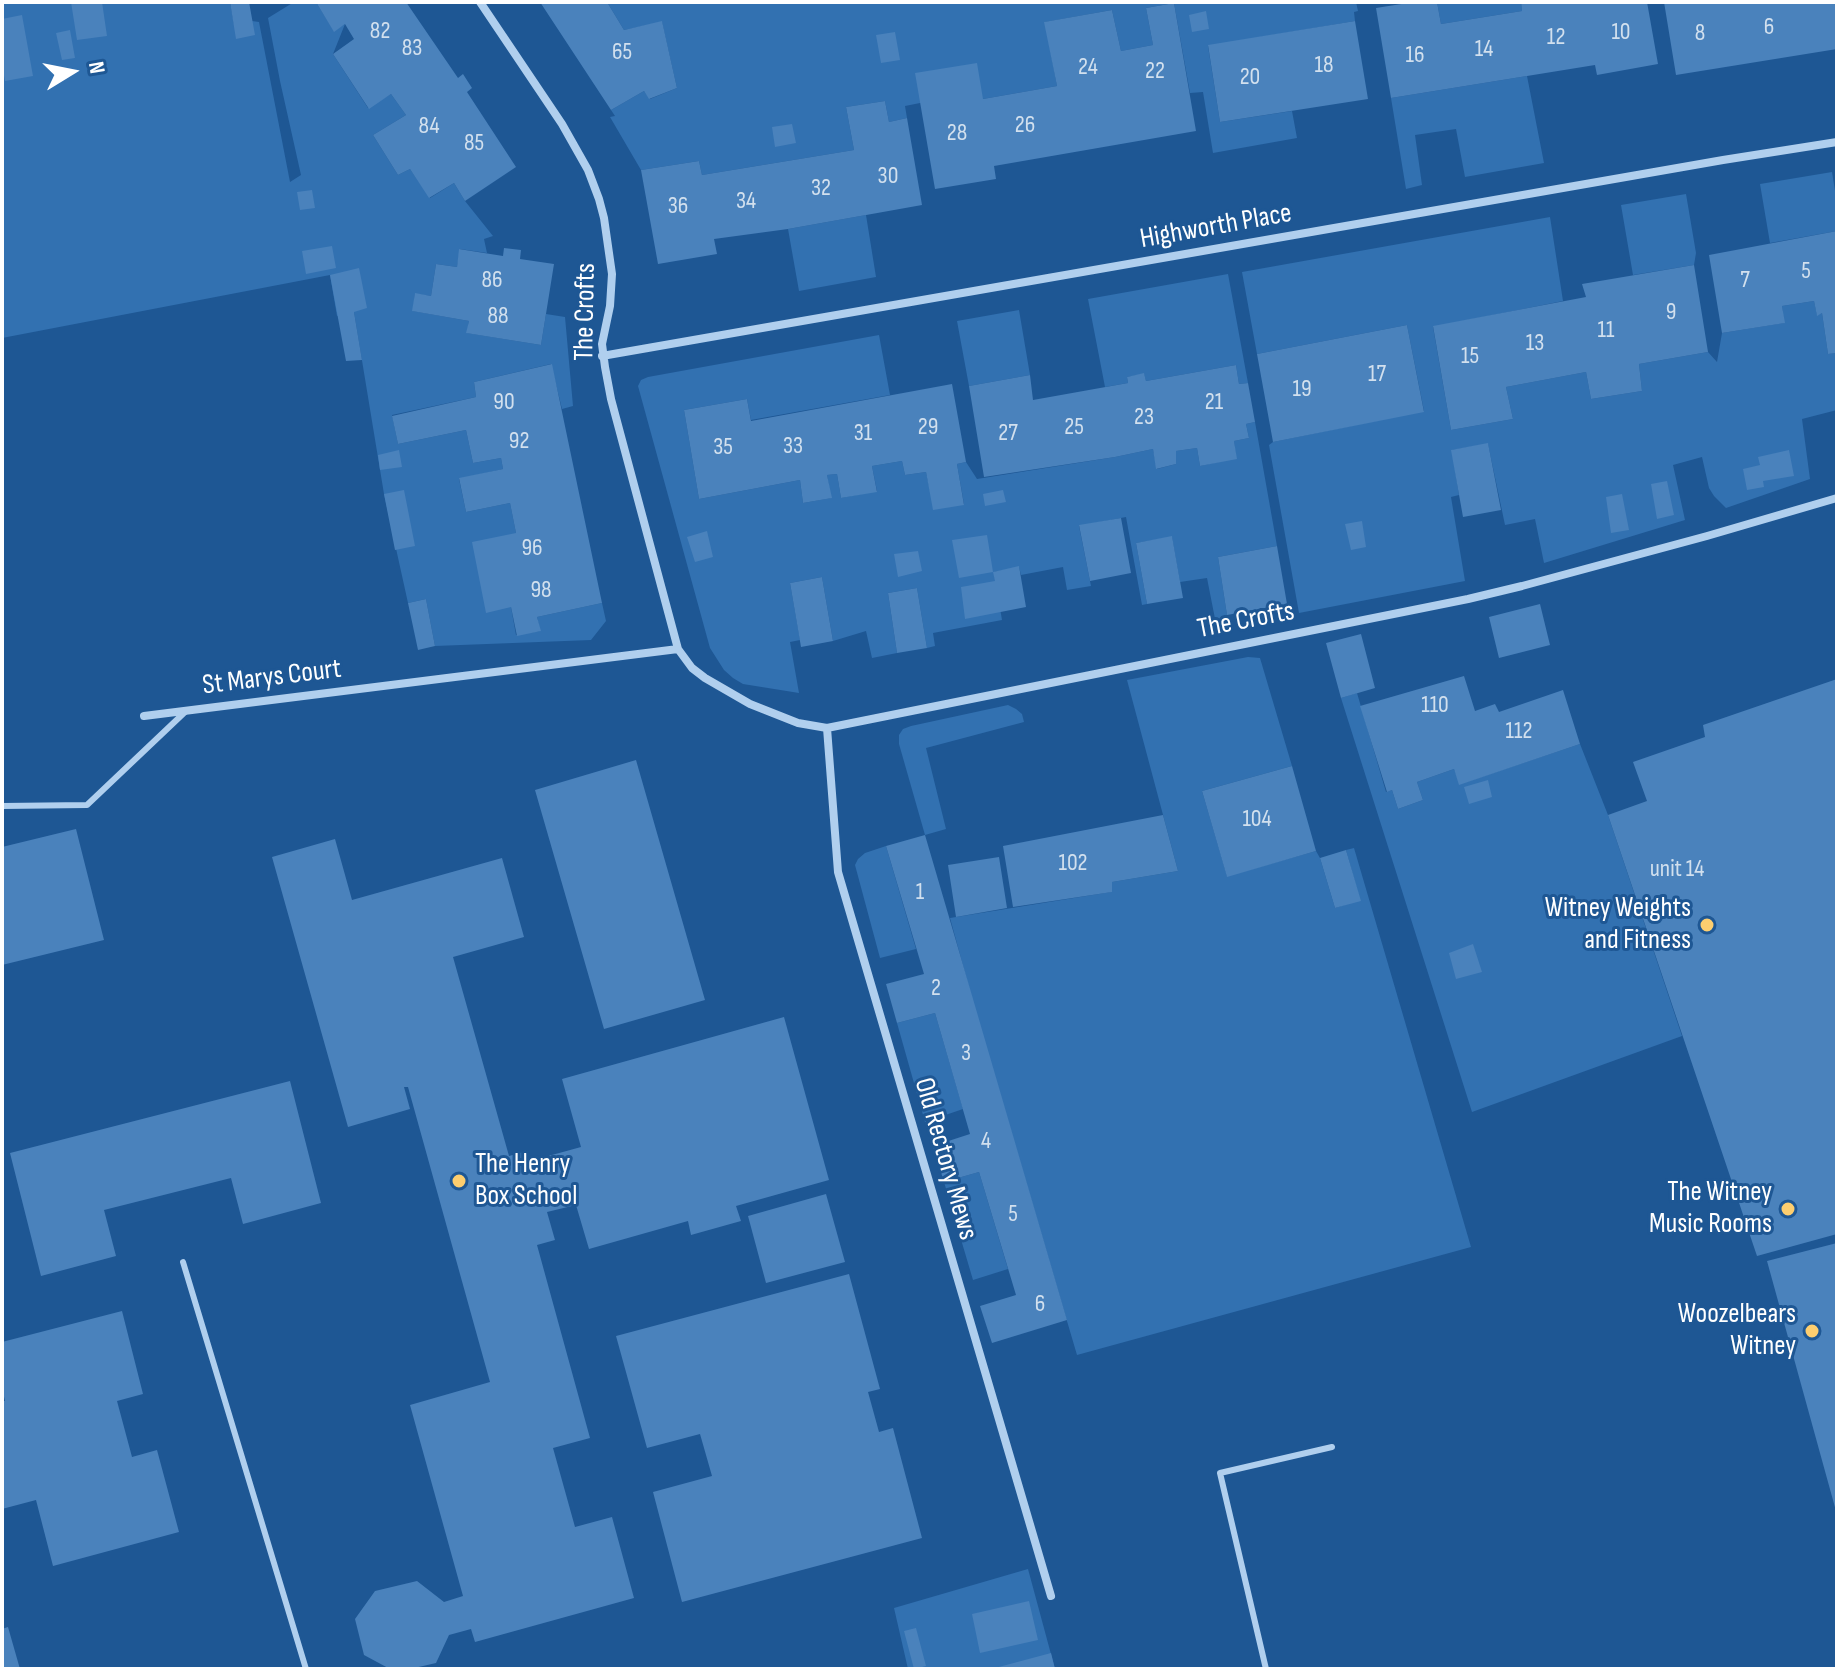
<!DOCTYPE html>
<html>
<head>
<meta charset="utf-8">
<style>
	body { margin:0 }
	#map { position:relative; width:1839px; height:1671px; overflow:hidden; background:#1e5794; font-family:"Sofia Sans Condensed",sans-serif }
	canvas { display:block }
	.frame { position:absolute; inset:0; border:4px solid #fff; pointer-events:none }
	.north { position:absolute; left:32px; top:32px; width:80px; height:80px; -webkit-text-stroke:6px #1e5794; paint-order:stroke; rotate:80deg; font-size:22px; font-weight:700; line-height:32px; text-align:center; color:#fff }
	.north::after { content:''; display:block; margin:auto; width:28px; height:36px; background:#fff; clip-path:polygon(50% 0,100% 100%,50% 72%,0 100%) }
</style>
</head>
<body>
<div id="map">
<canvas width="1839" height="1671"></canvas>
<div class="frame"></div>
<div class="north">N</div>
</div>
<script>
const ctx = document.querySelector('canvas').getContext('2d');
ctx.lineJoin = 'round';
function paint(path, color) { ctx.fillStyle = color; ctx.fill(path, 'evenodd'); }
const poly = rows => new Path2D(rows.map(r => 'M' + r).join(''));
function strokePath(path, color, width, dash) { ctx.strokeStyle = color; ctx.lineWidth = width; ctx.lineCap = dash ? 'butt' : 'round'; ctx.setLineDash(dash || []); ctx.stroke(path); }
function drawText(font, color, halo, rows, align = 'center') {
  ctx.font = font + ' "Sofia Sans Condensed",sans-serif'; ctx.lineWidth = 6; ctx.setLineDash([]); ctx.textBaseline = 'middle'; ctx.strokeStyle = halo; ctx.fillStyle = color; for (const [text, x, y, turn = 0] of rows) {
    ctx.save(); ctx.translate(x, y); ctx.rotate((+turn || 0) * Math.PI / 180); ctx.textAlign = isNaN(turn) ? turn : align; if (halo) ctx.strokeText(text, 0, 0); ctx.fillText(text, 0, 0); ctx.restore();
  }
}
paint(poly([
	[2,2,230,2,234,24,252,21,259,22,290,182,301,175,280,81,268,18,294,2,316,2,334,31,345,24,333,54,368,108,391,94,406,115,373,135,398,175,410,169,430,198,454,183,465,201,493,236,484,239,487,253,460,249,457,267,436,264,431,296,415,294,413,311,469,321,467,333,541,345,546,314,565,317,573,406,562,409,551,364,474,382,476,397,392,415,398,444,466,430,473,463,501,458,503,469,459,479,466,512,510,503,516,533,511,607,516,635,540,631,537,617,602,603,606,621,591,640,435,646,426,599,408,603,384,494,354,312,337,316,330,275,2,338],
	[607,2,1356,2,1358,11,1354,12,1355,21,1208,46,1220,122,1292,111,1297,138,1213,153,1203,92,1190,93,1174,3,1146,8,1153,45,1121,51,1112,10,1045,22,1057,86,983,99,920,103,905,106,907,118,889,122,885,101,846,107,854,150,702,175,699,161,641,170,610,117,615,116,611,110,644,91,650,99,677,88,662,22,624,30],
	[1437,2,1521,2,1522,11,1441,24],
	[1527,76,1544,163,1465,177,1456,129,1415,135,1422,185,1406,189,1391,98],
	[1832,172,1837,203,1837,231,1770,243,1760,184],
	[1686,194,1696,253,1694,265,1633,275,1621,205],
	[866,215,876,277,799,291,788,229],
	[1550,217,1563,301,1433,327,1451,430,1513,419,1506,387,1586,372,1591,399,1642,391,1639,364,1708,352,1717,362,1722,333,1784,323,1782,306,1814,301,1817,315,1822,313,1828,354,1837,353,1837,410,1802,419,1810,479,1726,508,1714,496,1709,488,1702,457,1673,465,1685,520,1544,563,1535,519,1505,525,1488,444,1452,450,1459,495,1451,497,1465,581,1299,613,1269,445,1273,442,1424,411,1407,325,1257,354,1242,272],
	[1228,274,1248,383,1239,384,1236,365,1146,381,1144,374,1127,377,1128,383,1105,387,1088,299],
	[1019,310,1030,375,969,386,957,321],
	[879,335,890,395,751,420,747,399,684,410,699,499,800,480,803,503,831,498,827,475,837,474,841,498,877,491,872,466,902,461,905,475,926,472,934,509,964,504,957,464,966,462,977,479,1115,457,1153,449,1157,469,1176,464,1176,451,1197,448,1200,466,1236,458,1234,441,1249,438,1246,424,1255,422,1277,546,1218,557,1227,615,1226,626,1217,629,1207,578,1180,582,1172,537,1136,543,1147,604,1142,605,1126,517,1079,526,1091,586,1067,590,1063,567,1021,575,1019,567,994,572,1002,620,933,633,935,646,927,648,917,588,888,593,897,653,872,658,866,631,833,641,822,577,790,583,800,640,790,642,799,693,743,684,733,678,724,670,710,648,638,386,641,380,648,377],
	[1248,657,1260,658,1292,766,1202,791,1227,876,1316,851,1320,858,1335,908,1360,900,1346,850,1354,848,1471,1247,1077,1355,973,1002,950,918,1111,892,1112,882,1178,871,1127,680],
	[1357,693,1386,792,1392,790,1398,809,1423,800,1417,782,1454,769,1460,784,1580,744,1608,815,1682,1036,1472,1112,1341,698],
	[1008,705,1016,709,1022,714,1024,722,926,748,946,829,925,835,899,744,899,735,903,729,911,726],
	[886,846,916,949,880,958,855,865,858,859,865,853],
	[935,1013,963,1109,925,1122,897,1023],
	[979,1172,1008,1269,973,1280,944,1182],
	[1028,1569,1055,1669,908,1669,894,1608]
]), '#3271b1');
paint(poly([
	[71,2,102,2,107,36,77,40],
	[230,2,249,2,255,35,236,39],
	[316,2,406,2,458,78,463,74,472,88,467,92,516,167,465,201,454,183,429,198,410,169,398,175,373,135,406,115,391,94,369,109,333,54,354,39,345,24,334,32],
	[540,2,607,2,624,30,662,21,677,88,649,99,644,91,611,110],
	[1414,2,1437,2,1441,24,1522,11,1521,2,1647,2,1658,64,1597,75,1595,65,1391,98,1376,8],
	[1664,2,1837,2,1837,49,1676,75],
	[1174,3,1196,131,994,166,996,179,935,189,915,73,977,63,983,99,1057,86,1044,22,1112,10,1121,51,1153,45,1146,8],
	[1206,11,1209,29,1192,32,1189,15],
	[22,15,33,76,5,81,2,65,2,19],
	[1355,21,1368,99,1220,122,1208,45],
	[70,30,75,58,62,60,56,33],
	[895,32,900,60,881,63,876,35],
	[885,101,889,122,907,118,922,205,788,229,714,239,717,254,658,264,641,170,699,161,702,175,854,150,846,107],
	[792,124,796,143,775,147,772,127],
	[312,190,315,208,300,210,297,192],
	[1837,231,1837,353,1828,354,1822,313,1817,316,1814,301,1782,306,1785,323,1722,333,1709,255],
	[332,246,336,268,306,274,302,251],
	[504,248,521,250,520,259,554,264,541,345,466,333,469,321,412,311,415,293,431,296,436,264,457,267,459,249,503,256],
	[1694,265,1708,352,1639,364,1642,391,1591,399,1586,372,1506,387,1513,419,1451,430,1433,326,1586,297,1582,284],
	[359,268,367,308,354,312,362,360,346,361,330,275],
	[1407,325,1424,412,1273,442,1257,354],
	[552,364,602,603,537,617,541,631,517,636,511,607,486,613,472,542,516,533,510,503,466,512,459,478,503,469,501,458,473,463,466,430,398,444,392,416,476,397,474,382],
	[1236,365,1239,384,1248,383,1255,422,1246,424,1249,438,1234,441,1237,459,1200,466,1197,448,1176,451,1176,464,1156,469,1153,449,1115,457,984,477,969,386,1030,375,1033,400,1128,383,1127,377,1144,373,1146,381],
	[952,384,966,462,957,464,964,505,933,510,926,472,905,475,902,461,872,466,877,492,841,498,837,474,827,475,832,498,803,503,800,480,699,499,684,410,747,399,751,421],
	[1488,443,1501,510,1463,517,1451,450],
	[399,450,402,467,380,470,378,455],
	[1789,450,1794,476,1763,481,1764,487,1747,490,1743,469,1760,465,1758,457],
	[1667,481,1674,515,1657,519,1651,484],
	[404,490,415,546,395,550,384,494],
	[1003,490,1006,502,985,506,983,494],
	[1622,494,1629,530,1611,533,1606,497],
	[1121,518,1131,573,1090,581,1079,525],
	[1362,521,1366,547,1351,550,1345,524],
	[707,531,713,557,695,562,687,537],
	[987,535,993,572,959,578,952,540],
	[1172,536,1183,598,1147,604,1136,543],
	[1277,546,1287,604,1227,615,1218,557],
	[918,551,922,571,898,577,894,554],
	[1019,566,1026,607,965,619,961,587,995,581,993,572],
	[822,577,833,641,801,647,790,583],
	[917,588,927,648,897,653,888,593],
	[426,599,435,646,418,650,408,603],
	[1540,604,1550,645,1499,658,1489,617],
	[1361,634,1375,688,1341,698,1326,643],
	[1464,676,1475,711,1495,704,1499,712,1563,690,1580,744,1459,785,1454,769,1417,782,1423,800,1398,809,1392,790,1387,792,1360,706],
	[1837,679,1837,1234,1757,1256,1608,815,1647,801,1633,762,1705,737,1703,725],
	[636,760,705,1000,604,1029,535,790],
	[1292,766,1316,851,1227,877,1202,791],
	[1488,780,1492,797,1469,804,1464,787],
	[1163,815,1178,871,1112,882,1112,892,1013,907,1003,846],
	[76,829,104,940,2,965,2,847],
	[925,835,1067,1320,992,1343,980,1306,1016,1295,979,1172,944,1182,933,1146,970,1134,935,1013,897,1023,886,984,924,974,886,846],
	[335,839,352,900,502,858,524,937,453,957,509,1156,527,1151,530,1161,581,1147,562,1079,784,1017,829,1180,736,1206,741,1221,691,1235,688,1221,589,1249,576,1205,547,1212,555,1240,537,1245,590,1438,553,1448,575,1527,612,1517,634,1598,475,1642,471,1629,449,1635,436,1663,410,1669,390,1669,364,1655,355,1619,375,1591,417,1581,444,1602,463,1596,410,1405,490,1382,408,1087,404,1087,410,1109,348,1127,272,857],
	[1346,850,1361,901,1335,908,1320,858],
	[999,857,1007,908,956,917,948,865],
	[1473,944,1482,972,1456,979,1449,953],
	[290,1081,321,1203,243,1224,231,1178,104,1210,116,1256,41,1276,10,1153],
	[826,1194,845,1262,766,1283,748,1216],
	[1837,1243,1837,1510,1836,1511,1767,1261],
	[849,1274,880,1389,868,1392,879,1432,893,1428,922,1538,682,1602,653,1492,712,1476,700,1434,647,1448,616,1336],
	[122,1311,143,1394,117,1401,132,1457,157,1450,179,1532,53,1566,36,1500,2,1509,2,1401,5,1401,2,1388,2,1342],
	[1029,1601,1038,1640,980,1653,972,1614],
	[8,1627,20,1669,2,1669,2,1629],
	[916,1628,926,1666,914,1669,904,1631],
	[1051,1653,1055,1669,995,1669,995,1668]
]), '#4a82bc');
strokePath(poly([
	[2,806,87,805,185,712],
	[183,1262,306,1669],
	[1266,1669,1220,1473,1332,1447]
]), '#b0cfee', 6);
strokePath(poly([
	[480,2,562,124,588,170,599,199,604,218,612,274,610,306,602,344,605,367,611,399,678,649],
	[602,356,1723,160,1837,142],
	[144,716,678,649,692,668,705,678,750,704,798,723,827,728,1468,599,1522,586,1707,536,1837,498],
	[827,728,838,872,1051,1596]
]), '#b0cfee', 8);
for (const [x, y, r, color] of [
	[1707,925,8,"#fdce6f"],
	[459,1181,8,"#fdce6f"],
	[1788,1209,8,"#fdce6f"],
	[1812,1331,8,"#fdce6f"]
]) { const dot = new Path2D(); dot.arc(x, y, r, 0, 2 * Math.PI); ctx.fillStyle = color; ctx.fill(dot); strokePath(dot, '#1e5794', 3); }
drawText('24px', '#d2e0ee', null, [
	["6",1769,28],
	["82",380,32],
	["10",1621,33],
	["8",1700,34],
	["12",1556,38],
	["83",412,49],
	["14",1484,50],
	["65",622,53],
	["16",1415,56],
	["18",1324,66],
	["24",1088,68],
	["22",1155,72],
	["20",1250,78],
	["26",1025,126],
	["84",429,127],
	["28",957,134],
	["85",474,144],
	["30",888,177],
	["32",821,189],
	["34",746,202],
	["36",678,207],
	["5",1806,272],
	["86",492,281],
	["7",1745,281],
	["9",1671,313],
	["88",498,317],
	["11",1606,331],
	["13",1535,344],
	["15",1470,357],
	["17",1377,375],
	["19",1302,390],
	["90",504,403],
	["21",1214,403],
	["23",1144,418],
	["29",928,428],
	["25",1074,428],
	["31",863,434],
	["27",1008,434],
	["92",519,442],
	["33",793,447],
	["35",723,448],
	["96",532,549],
	["98",541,591],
	["110",1435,706],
	["112",1519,732],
	["104",1257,820],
	["102",1073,864],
	["unit 14",1677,870],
	["1",920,893],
	["2",936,989],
	["3",966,1054],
	["4",986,1142],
	["5",1013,1215],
	["6",1040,1305]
]);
drawText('28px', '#fff', '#1e5794', [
	["Highworth Place",1216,227,-10],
	["The Crofts",586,312,-89],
	["The Crofts",1246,621,-11],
	["St Marys Court",272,678,-7],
	["Old Rectory Mews",945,1159,74]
]);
drawText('28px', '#fff', '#1e5794', [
	["Witney Weights",1691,909],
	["and Fitness",1691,941],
	["The Henry",475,1165,"left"],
	["Box School",475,1197,"left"],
	["The Witney",1772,1193],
	["Music Rooms",1772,1225],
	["Woozelbears",1796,1315],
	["Witney",1796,1347]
], 'right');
</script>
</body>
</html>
